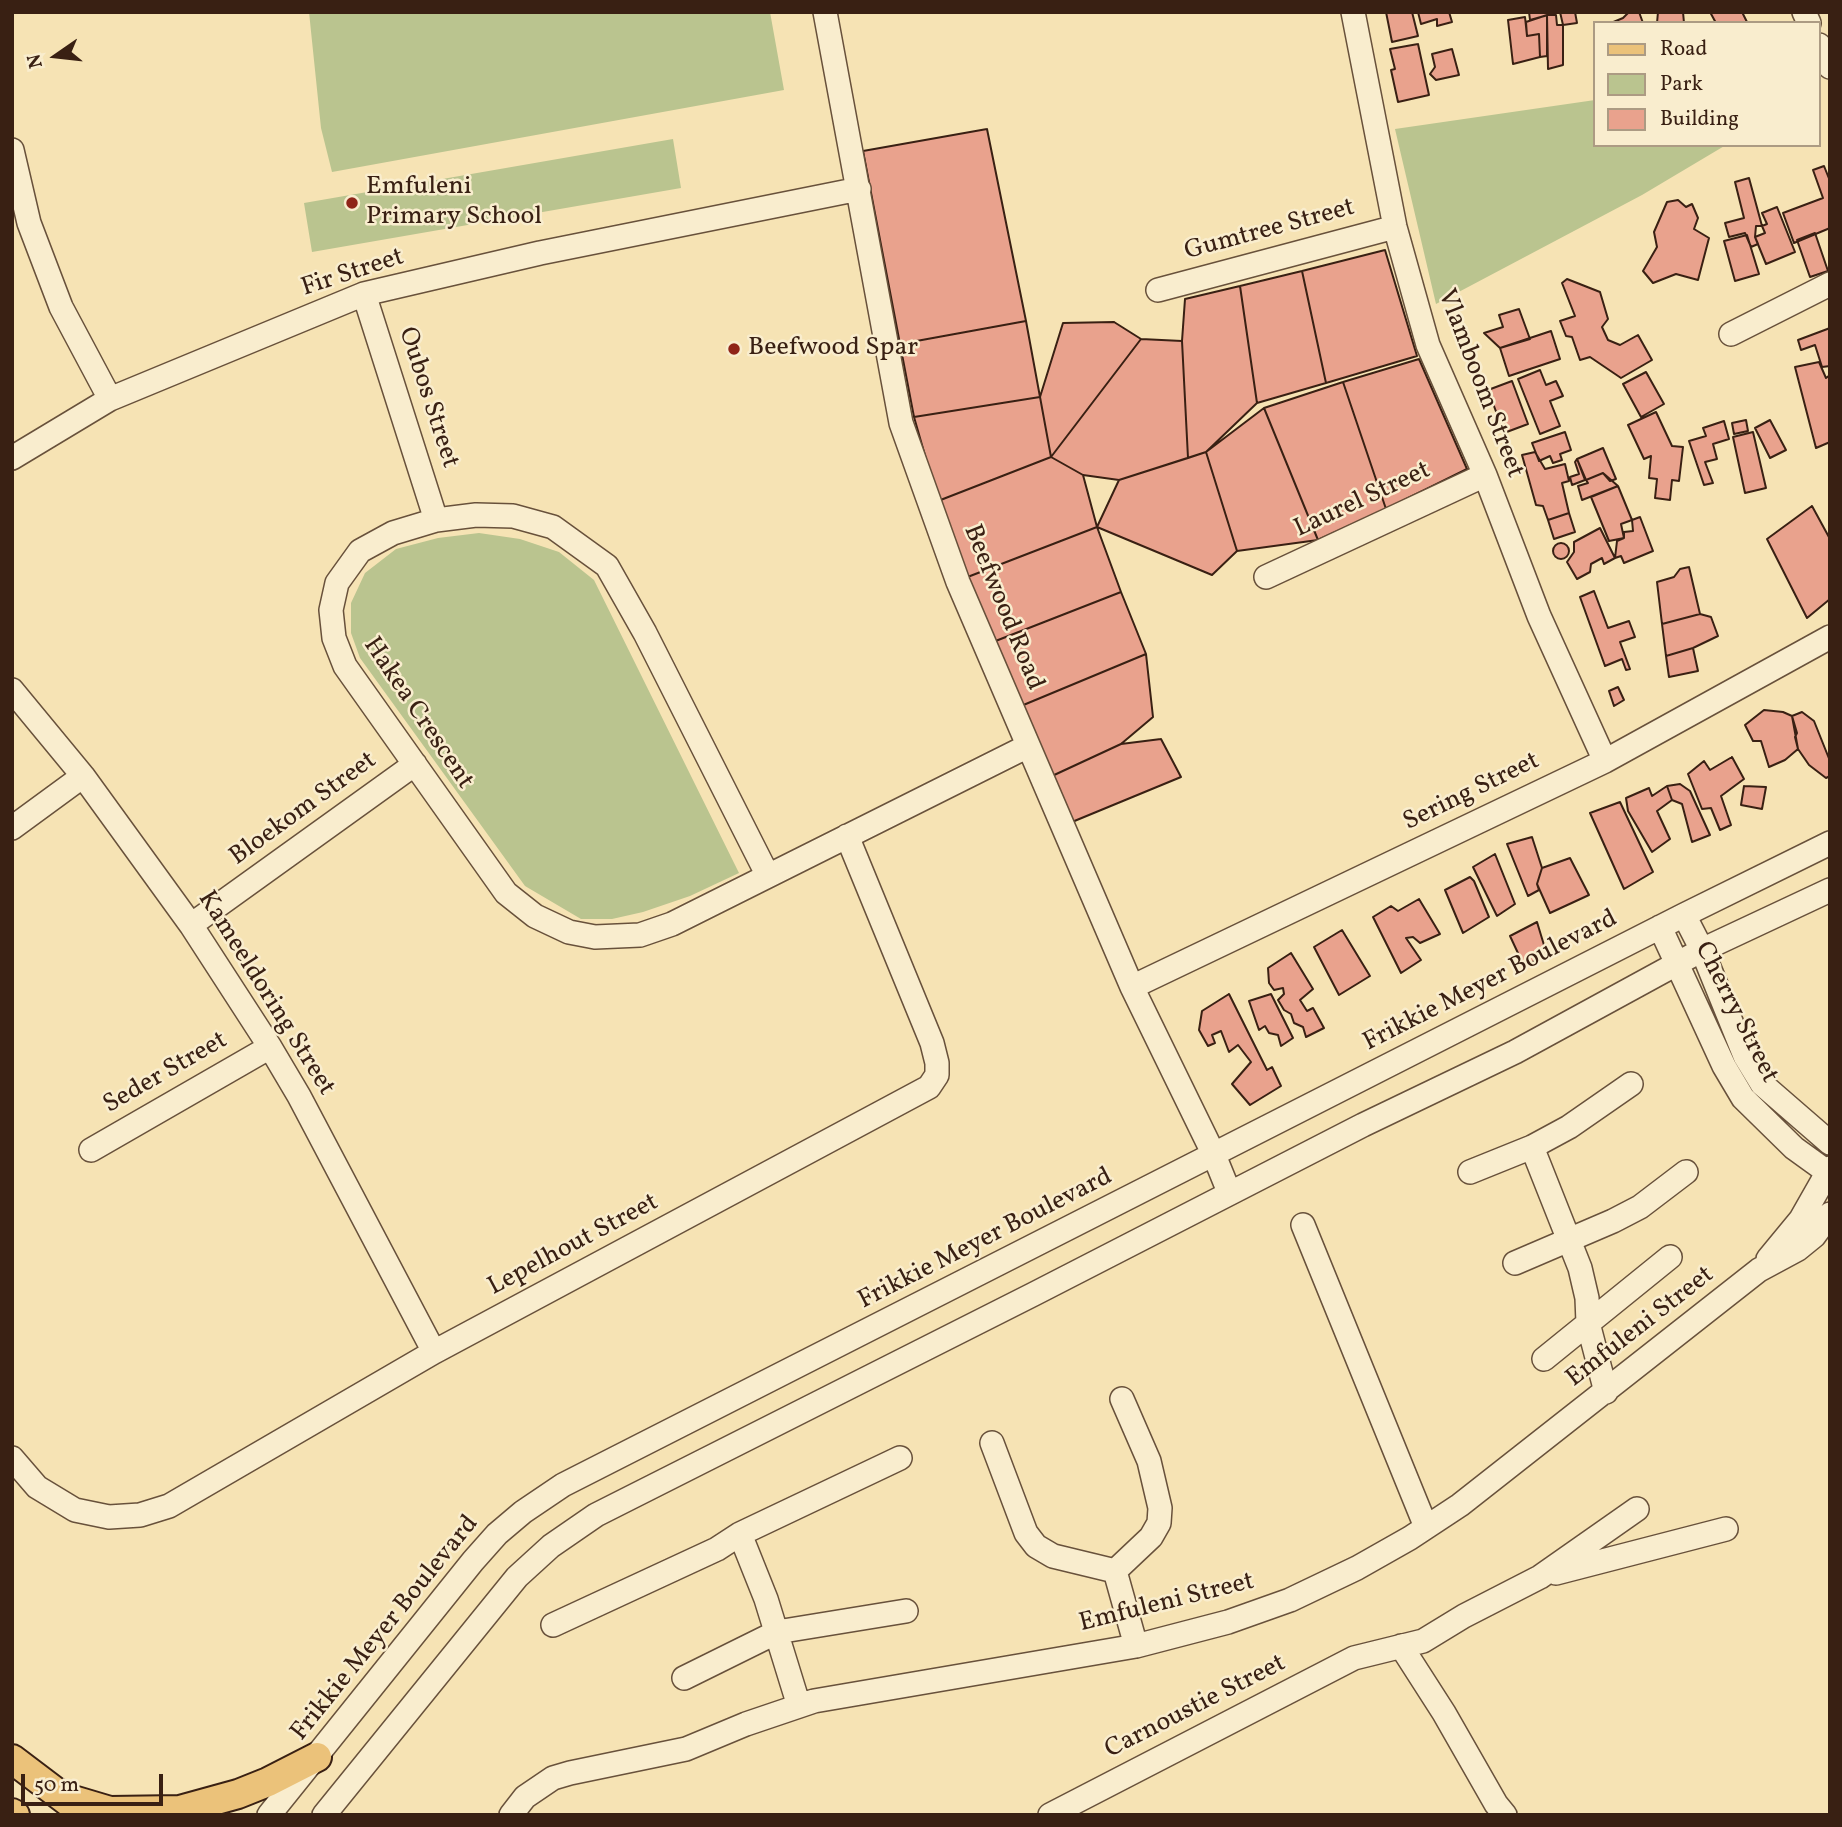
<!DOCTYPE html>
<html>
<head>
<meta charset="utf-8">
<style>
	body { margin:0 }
	#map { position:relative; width:1842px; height:1827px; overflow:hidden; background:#f6e3b4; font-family:Vollkorn,serif }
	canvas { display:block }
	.frame { position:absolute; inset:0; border:14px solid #392013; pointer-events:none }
	.legend { position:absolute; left:1593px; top:21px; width:228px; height:126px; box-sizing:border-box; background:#f9edce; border:2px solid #ac9b83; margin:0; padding:9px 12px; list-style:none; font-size:21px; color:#392013 }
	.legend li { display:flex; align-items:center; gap:14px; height:35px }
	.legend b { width:35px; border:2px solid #ac9b83 }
	.north { position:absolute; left:21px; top:21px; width:70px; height:70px; -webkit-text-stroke:5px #f9edce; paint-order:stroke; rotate:256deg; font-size:19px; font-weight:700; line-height:28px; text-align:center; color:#392013 }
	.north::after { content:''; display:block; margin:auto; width:24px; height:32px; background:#392013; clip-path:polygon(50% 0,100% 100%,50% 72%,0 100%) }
	.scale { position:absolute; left:21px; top:1774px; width:142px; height:32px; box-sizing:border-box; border:4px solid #392013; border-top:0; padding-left:9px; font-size:21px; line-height:24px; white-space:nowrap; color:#392013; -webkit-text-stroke:5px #f9edce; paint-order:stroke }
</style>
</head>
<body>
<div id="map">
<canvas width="1842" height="1827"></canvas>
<div class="frame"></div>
<ul class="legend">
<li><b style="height:9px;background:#ebc27a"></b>Road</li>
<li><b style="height:19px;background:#bac48f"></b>Park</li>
<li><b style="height:19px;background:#e9a28d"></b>Building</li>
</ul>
<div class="north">N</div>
<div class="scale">50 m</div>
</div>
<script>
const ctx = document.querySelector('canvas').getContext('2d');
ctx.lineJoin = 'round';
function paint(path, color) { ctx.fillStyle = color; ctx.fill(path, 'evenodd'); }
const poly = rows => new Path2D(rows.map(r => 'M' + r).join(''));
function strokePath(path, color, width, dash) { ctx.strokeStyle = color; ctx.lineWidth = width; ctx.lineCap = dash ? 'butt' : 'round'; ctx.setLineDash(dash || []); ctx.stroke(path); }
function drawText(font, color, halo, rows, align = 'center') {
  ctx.font = font + ' Vollkorn,serif'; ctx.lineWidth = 5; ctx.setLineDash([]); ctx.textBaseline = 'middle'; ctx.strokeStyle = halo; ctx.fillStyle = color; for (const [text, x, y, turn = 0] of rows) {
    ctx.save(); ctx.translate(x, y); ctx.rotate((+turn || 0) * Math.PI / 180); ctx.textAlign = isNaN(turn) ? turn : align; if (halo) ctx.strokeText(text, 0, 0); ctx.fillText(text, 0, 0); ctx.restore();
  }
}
paint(poly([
	[309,12,770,12,784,90,332,172,321,128],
	[1595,100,1595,145,1726,145,1642,195,1436,304,1395,129],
	[673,139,681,188,312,252,304,203],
	[479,533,520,539,559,552,594,580,739,873,690,896,643,912,612,919,581,919,525,886,360,658,351,633,351,603,365,573,396,549,438,538]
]), '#bac48f');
const building = poly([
	[1386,12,1412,12,1418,36,1392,42,1386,12],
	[1418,12,1449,12,1452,22,1437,26,1437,19,1421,24,1418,12],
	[1529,12,1559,12,1530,20,1529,12],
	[1560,12,1575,12,1577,23,1563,25,1560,12],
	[1629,12,1639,12,1643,23,1611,23,1623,18,1629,12],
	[1658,12,1683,12,1684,23,1657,23,1658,12],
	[1710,12,1742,12,1747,22,1716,23,1710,12],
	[1547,15,1556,15,1557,25,1563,25,1563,65,1548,69,1547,15],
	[1547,15,1547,56,1540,57,1539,34,1527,36,1526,22,1547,15],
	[1525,17,1527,36,1539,34,1540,57,1513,64,1508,20,1525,17],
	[1418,44,1429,95,1398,102,1391,70,1395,69,1390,49,1418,44],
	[1452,49,1459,75,1436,80,1430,74,1435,67,1432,54,1452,49],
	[987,129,1026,321,900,344,863,151,987,129],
	[1824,166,1830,181,1830,228,1794,243,1783,213,1823,198,1813,170,1824,166],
	[1749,178,1762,226,1756,226,1755,237,1758,244,1751,247,1745,233,1729,237,1725,223,1744,218,1735,182,1749,178],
	[1678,200,1686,207,1692,204,1698,218,1694,229,1709,238,1698,280,1676,274,1653,283,1643,271,1657,247,1654,232,1667,202,1678,200],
	[1777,207,1795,252,1766,264,1755,237,1765,233,1762,226,1767,224,1762,213,1777,207],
	[1815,233,1828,271,1810,277,1797,240,1815,233],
	[1747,235,1759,274,1735,281,1724,241,1747,235],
	[1385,250,1417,356,1326,383,1302,271,1385,250],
	[1302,271,1326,383,1257,403,1240,286,1302,271],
	[1567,279,1600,292,1608,319,1602,327,1608,340,1620,345,1638,335,1652,360,1621,378,1590,357,1580,360,1572,337,1566,336,1560,321,1575,316,1562,283,1567,279],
	[1240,286,1257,403,1206,452,1188,458,1182,341,1185,299,1240,286],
	[1519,309,1530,339,1500,348,1484,333,1503,327,1499,315,1519,309],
	[1026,321,1040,397,914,417,900,344,1026,321],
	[1114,322,1141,339,1051,457,1040,397,1063,323,1114,322],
	[1830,328,1830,366,1822,367,1815,345,1801,350,1798,340,1830,328],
	[1551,331,1560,359,1509,376,1500,348,1551,331],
	[1141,339,1182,341,1188,458,1119,480,1083,475,1051,457,1141,339],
	[1419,359,1467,469,1386,509,1343,382,1419,359],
	[1819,362,1826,378,1830,375,1830,442,1816,448,1795,367,1819,362],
	[1540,370,1546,385,1556,381,1563,396,1550,401,1560,426,1540,434,1518,379,1540,370],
	[1646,372,1664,404,1641,417,1623,384,1646,372],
	[1512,381,1528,424,1504,433,1488,390,1512,381],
	[1343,382,1386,509,1318,540,1264,408,1343,382],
	[1040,397,1051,457,938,501,914,417,1040,397],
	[1264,408,1318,540,1237,551,1206,452,1264,408],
	[1656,412,1672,446,1683,447,1679,481,1672,480,1670,500,1655,498,1657,479,1649,478,1651,456,1644,459,1628,425,1656,412],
	[1746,420,1748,431,1734,434,1732,423,1746,420],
	[1770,420,1786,450,1770,458,1755,428,1770,420],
	[1724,421,1729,439,1713,444,1717,459,1705,462,1713,483,1704,485,1689,441,1706,436,1703,428,1724,421],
	[1565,432,1571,450,1560,454,1562,460,1553,463,1550,456,1539,461,1532,443,1565,432],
	[1753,432,1766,488,1745,493,1733,437,1753,432],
	[1603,448,1616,479,1610,481,1603,473,1586,480,1577,459,1603,448],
	[1206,452,1237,551,1212,575,1097,527,1119,480,1206,452],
	[1535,452,1545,469,1565,464,1569,481,1562,483,1569,513,1548,520,1543,506,1536,505,1522,455,1535,452],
	[1051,457,1083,475,1097,527,965,578,938,501,1051,457],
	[1577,459,1585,480,1572,485,1570,477,1579,474,1575,462,1577,459],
	[1603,473,1618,486,1582,500,1578,486,1588,483,1586,480,1603,473],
	[1618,486,1632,520,1621,524,1624,538,1609,541,1591,497,1618,486],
	[1812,506,1830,539,1830,599,1807,618,1767,539,1812,506],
	[1569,513,1575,532,1554,539,1548,520,1569,513],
	[1640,517,1653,551,1624,563,1621,556,1615,558,1617,541,1624,538,1624,532,1633,531,1632,520,1640,517],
	[1097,527,1121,592,993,642,965,578,1097,527],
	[1600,528,1615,558,1604,564,1602,558,1591,564,1590,572,1577,579,1567,562,1574,552,1574,542,1600,528],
	'1553 551a8 8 0 1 1 16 0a8 8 0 1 1-16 0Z',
	[1689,567,1700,614,1662,624,1657,582,1674,577,1680,569,1689,567],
	[1594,591,1608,628,1629,621,1635,637,1620,642,1630,669,1626,670,1622,659,1605,666,1580,597,1594,591],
	[1121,592,1146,654,1021,706,993,642,1121,592],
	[1700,614,1711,617,1718,636,1693,648,1666,656,1662,624,1700,614],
	[1693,648,1698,671,1669,677,1666,656,1693,648],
	[1146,654,1153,717,1121,744,1052,776,1021,706,1146,654],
	[1618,687,1624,700,1614,706,1609,691,1618,687],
	[1764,710,1783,712,1792,716,1797,733,1795,737,1798,749,1785,760,1769,767,1761,741,1753,741,1745,725,1764,710],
	[1802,712,1814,721,1830,761,1830,776,1826,778,1809,765,1798,749,1792,716,1802,712],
	[1161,739,1181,777,1072,822,1052,776,1121,744,1161,739],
	[1732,757,1744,779,1721,796,1731,825,1720,830,1711,808,1702,809,1688,774,1704,761,1710,770,1732,757],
	[1680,784,1690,791,1710,835,1692,842,1682,804,1672,800,1667,786,1680,784],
	[1667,786,1672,800,1657,811,1670,839,1652,852,1628,811,1626,798,1649,788,1652,796,1667,786],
	[1744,786,1766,787,1762,809,1741,805,1744,786],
	[1620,802,1653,872,1624,889,1590,813,1620,802],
	[1532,837,1542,868,1537,884,1539,890,1528,896,1507,844,1532,837],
	[1495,854,1515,904,1497,916,1473,867,1495,854],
	[1570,858,1589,895,1550,913,1537,884,1542,868,1570,858],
	[1470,877,1474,881,1489,917,1463,933,1445,890,1470,877],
	[1419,899,1440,934,1420,943,1413,937,1406,938,1421,960,1401,973,1373,917,1391,906,1398,911,1419,899],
	[1537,922,1547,955,1524,966,1510,936,1537,922],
	[1342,930,1370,976,1339,995,1314,947,1342,930],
	[1291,953,1313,989,1300,1000,1307,1011,1313,1008,1324,1028,1306,1037,1303,1027,1294,1023,1291,1014,1284,1010,1278,1000,1284,994,1283,988,1274,990,1269,983,1268,968,1291,953],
	[1229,994,1267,1070,1272,1067,1281,1086,1250,1105,1232,1084,1251,1062,1238,1045,1229,1052,1221,1031,1212,1035,1215,1043,1208,1046,1199,1030,1202,1011,1229,994],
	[1271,994,1293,1038,1281,1046,1278,1035,1269,1033,1265,1026,1259,1030,1249,1001,1271,994]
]);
paint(building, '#e9a28d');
strokePath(building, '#392013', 2);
const minor = poly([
	[825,12,901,423,958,582,1132,987,1214,1155,1229,1192],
	[1353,12,1395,227,1428,345,1485,475,1539,616,1605,761],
	[1804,12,1809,23],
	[1819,45,1830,67],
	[12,150,29,223,61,307,110,399],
	[1158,290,1395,227],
	[364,294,436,520],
	[1731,334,1830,284],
	[12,458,110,399,364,294,540,253,859,189],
	[476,515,513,516,553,527,607,566,645,633,768,876,672,924,640,935,595,937,569,932,535,916,506,893,345,666,334,638,331,610,337,583,360,551,393,533,436,520,476,515],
	[1266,577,1485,475],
	[12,690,83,776,191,925,270,1047,299,1096,434,1352],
	[12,828,83,776],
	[768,876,1028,746],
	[1684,915,1702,950,1745,1056,1762,1084,1830,1143],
	[191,925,415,764],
	[1660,927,1724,1066,1743,1098,1794,1148,1830,1174],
	[1132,987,1605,761,1830,637],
	[1532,1147,1580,1268,1587,1298,1588,1323,1606,1392],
	[91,1150,270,1047],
	[1470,1172,1532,1147,1569,1127,1631,1084],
	[1303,1225,1426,1527],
	[1768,1259,1801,1219,1830,1168],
	[1515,1263,1613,1221,1640,1207,1686,1172],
	[1544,1359,1670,1257],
	[1122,1399,1149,1461,1160,1508,1159,1523,1151,1537,1115,1571,1136,1646],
	[992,1443,1026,1533,1036,1546,1053,1556,1115,1571],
	[12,1458,37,1487,75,1510,109,1517,140,1515,169,1506,434,1352,929,1087,937,1075,937,1063,932,1043,847,836],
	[740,1534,766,1599,799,1706],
	[1556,1573,1726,1529],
	[553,1625,717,1549,740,1534,900,1458],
	[1401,1646,1444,1713,1496,1804,1505,1815],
	[684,1678,777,1632,906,1611],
	[269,1815,473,1561,497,1534,523,1512,563,1485,1684,915,1830,843],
	[324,1815,517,1577,551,1546,596,1515,1034,1294,1363,1125,1515,1052,1702,950,1830,890],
	[511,1815,525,1797,553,1778,570,1773,686,1749,746,1724,814,1701,1136,1646,1228,1622,1290,1600,1357,1568,1410,1538,1460,1505,1759,1270,1798,1249,1814,1236,1830,1214],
	[1050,1815,1354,1658,1423,1641,1464,1616,1540,1577,1637,1509]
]);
const major = poly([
	[12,1759,78,1809],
	[63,1797,110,1811,180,1810,238,1794,268,1782,317,1757],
	[12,1813,15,1815]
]);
strokePath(minor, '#68513b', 26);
strokePath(major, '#392013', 32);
strokePath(minor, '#f9edce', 23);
strokePath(major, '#ebc27a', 28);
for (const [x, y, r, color] of [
	[352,203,7,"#8f2418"],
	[734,349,7,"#8f2418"]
]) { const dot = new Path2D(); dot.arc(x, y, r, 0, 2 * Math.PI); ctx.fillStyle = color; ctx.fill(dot); strokePath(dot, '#f9edce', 2.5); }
drawText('26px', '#392013', '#f9edce', [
	["Emfuleni",366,188],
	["Primary School",366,218],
	["Beefwood Spar",748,349]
], 'left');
drawText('26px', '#392013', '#f9edce', [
	["Gumtree Street",1270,231,-15],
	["Fir Street",353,274,-18],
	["Vlamboom Street",1479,384,69],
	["Oubos Street",427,398,72],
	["Laurel Street",1363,501,-25],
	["Beefwood Road",1002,608,68],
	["Hakea Crescent",417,714,56],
	["Sering Street",1472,793,-26],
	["Bloekom Street",304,810,-36],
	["Frikkie Meyer Boulevard",1491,982,-27],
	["Kameeldoring Street",265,994,58],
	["Cherry Street",1735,1013,63],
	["Seder Street",166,1074,-30],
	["Frikkie Meyer Boulevard",986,1240,-27],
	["Lepelhout Street",574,1246,-28],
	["Emfuleni Street",1641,1328,-38],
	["Emfuleni Street",1167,1604,-14],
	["Frikkie Meyer Boulevard",386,1629,-51],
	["Carnoustie Street",1196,1708,-27]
]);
</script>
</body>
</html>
